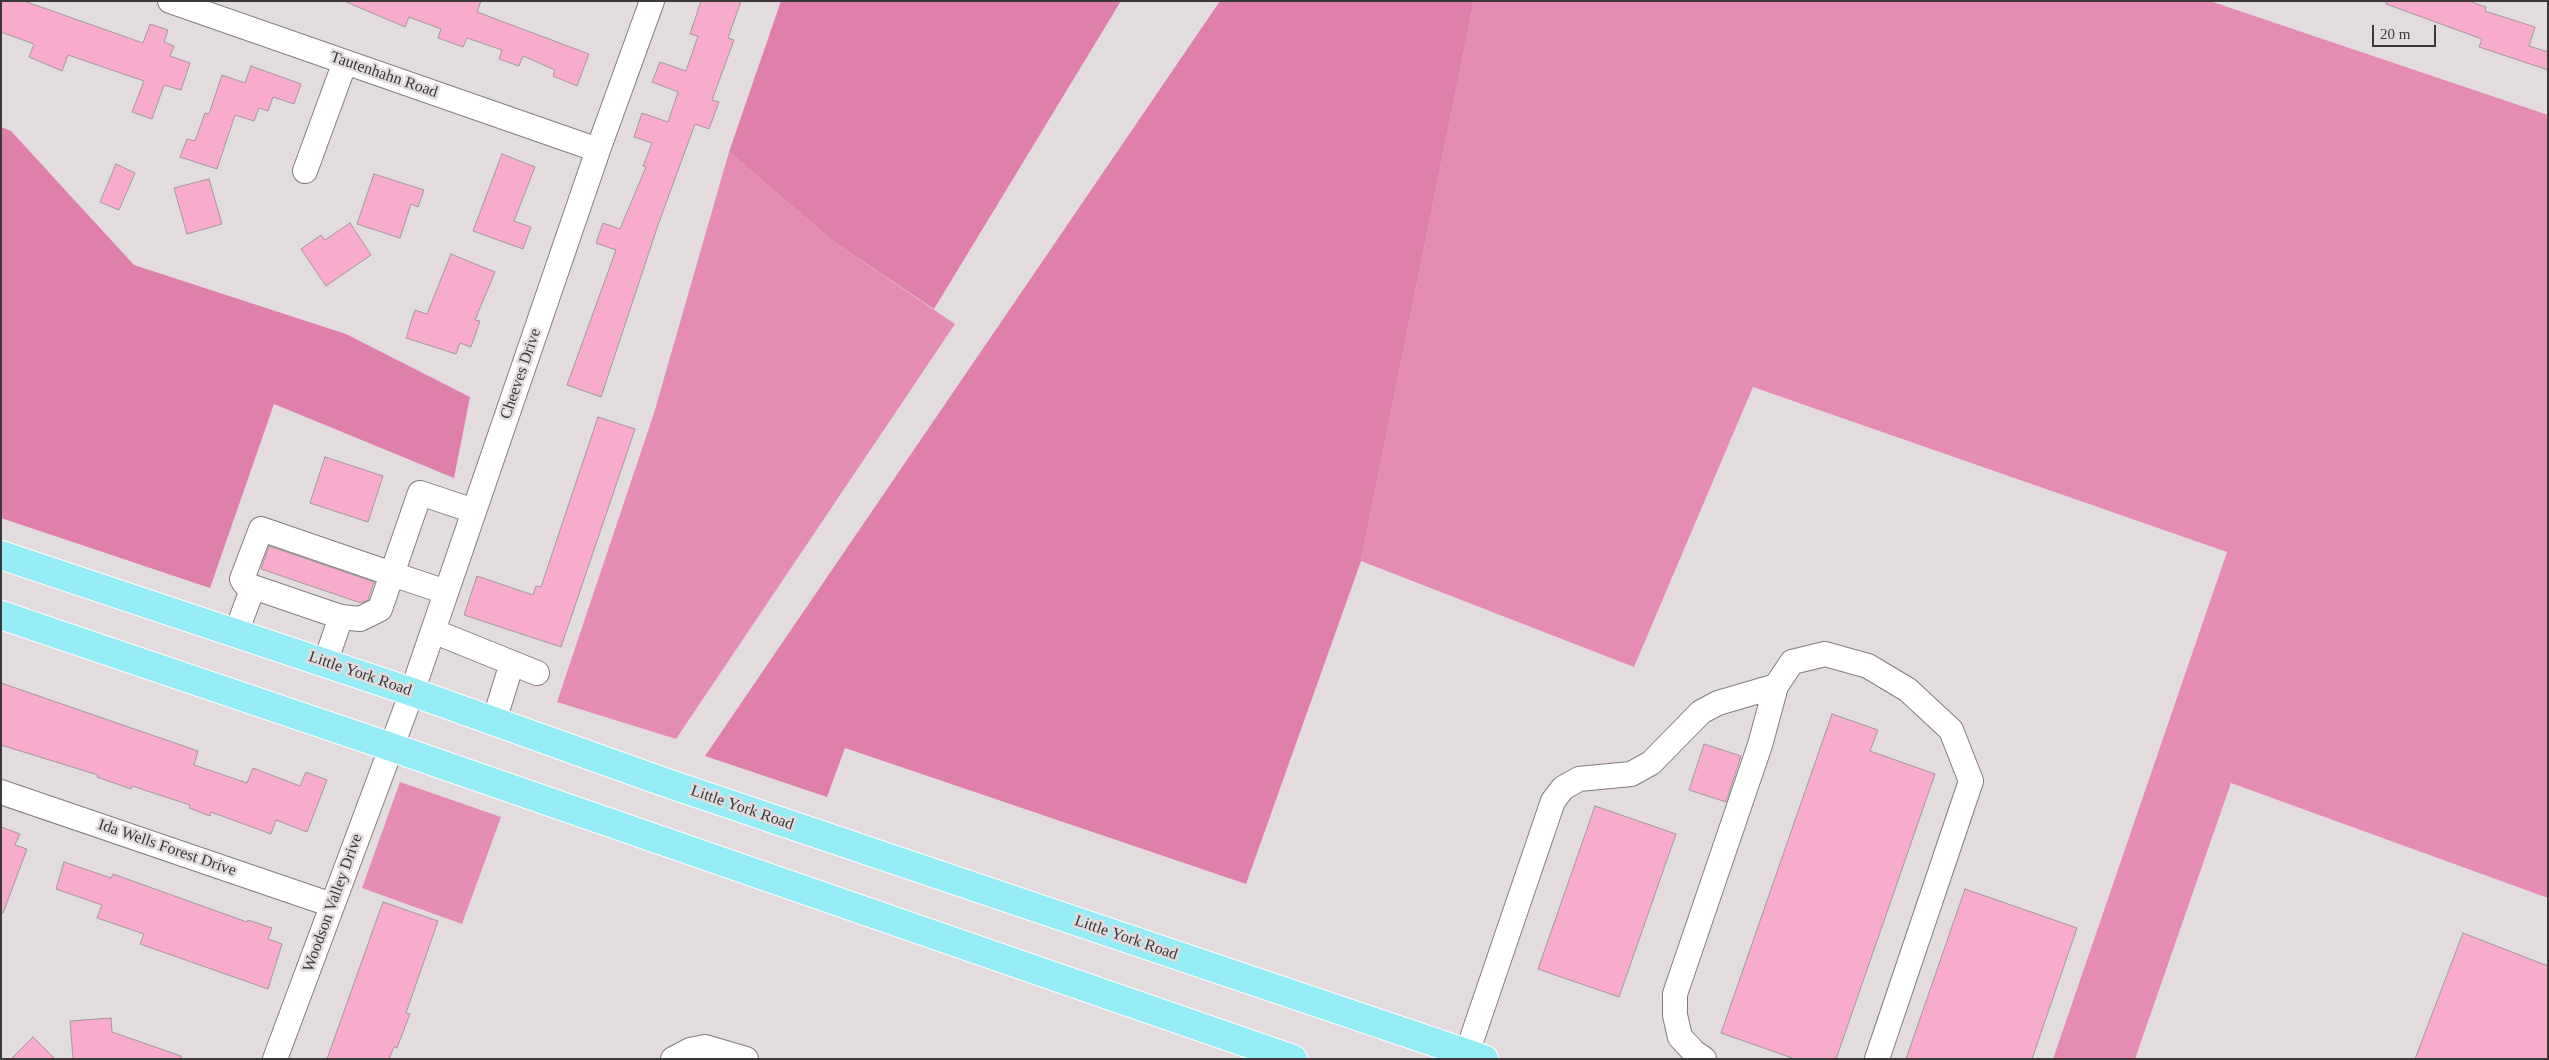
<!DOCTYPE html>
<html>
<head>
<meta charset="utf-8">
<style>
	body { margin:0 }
	#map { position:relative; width:2549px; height:1060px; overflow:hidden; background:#e3dcdf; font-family:"Times New Roman",serif }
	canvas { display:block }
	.frame { position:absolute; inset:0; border:2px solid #3b3839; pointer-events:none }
	.scale { position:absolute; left:2372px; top:25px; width:64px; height:22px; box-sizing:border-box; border:2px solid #3b3839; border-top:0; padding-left:6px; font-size:15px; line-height:18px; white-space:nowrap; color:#3b3839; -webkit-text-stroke:4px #e3dcdf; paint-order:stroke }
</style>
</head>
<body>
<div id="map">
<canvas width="2549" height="1060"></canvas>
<div class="frame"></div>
<div class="scale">20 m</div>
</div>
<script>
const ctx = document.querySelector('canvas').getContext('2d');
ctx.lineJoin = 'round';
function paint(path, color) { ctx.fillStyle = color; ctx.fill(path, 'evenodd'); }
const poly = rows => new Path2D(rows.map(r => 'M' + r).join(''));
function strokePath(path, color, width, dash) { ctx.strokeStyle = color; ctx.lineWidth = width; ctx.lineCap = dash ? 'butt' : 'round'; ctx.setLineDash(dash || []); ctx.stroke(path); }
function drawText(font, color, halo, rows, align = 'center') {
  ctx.font = font + ' "Times New Roman",serif'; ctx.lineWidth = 5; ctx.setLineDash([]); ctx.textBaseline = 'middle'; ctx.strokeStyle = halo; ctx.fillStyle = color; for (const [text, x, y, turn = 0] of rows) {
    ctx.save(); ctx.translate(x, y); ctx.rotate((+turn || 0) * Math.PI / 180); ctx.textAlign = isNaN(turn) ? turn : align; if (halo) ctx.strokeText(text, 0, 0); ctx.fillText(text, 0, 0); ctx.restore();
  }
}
paint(poly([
	[1474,1,2210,1,2548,115,2548,898,2231,783,2135,1059,2053,1059,2227,552,1753,387,1634,667,1361,561],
	[729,152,834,242,955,324,676,739,557,702,654,413],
	[400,782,501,817,462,924,362,888]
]), '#e48cb4');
paint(poly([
	[781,1,1121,1,934,309,834,242,729,152],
	[1220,1,1474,1,1361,561,1246,884,845,748,827,797,705,756],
	[1,127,11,131,134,265,346,334,470,397,454,478,274,404,210,588,1,518]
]), '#de80ab');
const building = poly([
	[1,1,24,1,143,43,150,24,168,30,164,42,174,46,170,56,190,63,181,90,164,85,152,119,132,112,144,81,68,55,62,71,29,57,34,44,1,32,1,1],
	[344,1,481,1,477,12,589,54,577,86,553,76,555,70,523,56,519,66,499,59,502,50,467,38,463,47,438,38,441,29,409,17,405,27,344,1],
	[701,1,741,1,728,38,734,40,712,100,719,102,709,129,695,124,658,225,601,397,567,385,616,250,596,243,603,223,620,229,646,167,643,166,652,143,634,137,642,113,668,122,678,92,652,82,660,62,686,71,698,36,690,34,701,1],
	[2386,1,2469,1,2486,7,2485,11,2535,27,2529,46,2548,52,2548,70,2479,47,2482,39,2386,4,2386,1],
	[251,66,301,84,294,104,273,97,268,111,259,108,254,121,235,115,217,169,180,157,187,139,195,141,205,113,209,114,222,75,245,83,251,66],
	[502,154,535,167,514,221,531,227,523,249,473,231,502,154],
	[116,164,135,173,119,210,100,202,116,164],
	[374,174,424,190,418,207,411,204,400,238,357,224,374,174],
	[209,179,222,224,187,234,174,188,209,179],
	[350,223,371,255,326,286,301,249,321,235,325,240,350,223],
	[451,254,495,272,475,320,480,321,471,347,460,343,456,354,406,338,415,310,427,314,451,254],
	[598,417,635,429,561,647,464,615,477,576,533,595,536,586,541,587,598,417],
	[325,457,383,476,368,522,310,503,325,457],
	[269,546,374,582,368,600,361,603,261,569,269,546],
	[1,683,198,751,194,765,247,783,253,768,300,786,306,772,327,780,307,832,276,820,271,834,211,812,210,816,189,808,190,805,132,786,131,789,97,777,98,775,1,745,1,683],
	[1832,714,1878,730,1870,751,1935,774,1836,1059,1795,1059,1721,1033,1832,714],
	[1704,744,1741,756,1726,802,1689,790,1704,744],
	[1595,806,1676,834,1619,997,1538,969,1595,806],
	[1,827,20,834,15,845,27,849,3,913,1,913,1,827],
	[64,862,111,878,113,874,247,922,248,920,272,928,268,939,282,944,268,989,140,944,144,934,97,918,102,905,56,889,64,862],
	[1965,889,2077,928,2032,1059,1906,1059,1965,889],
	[383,902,438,921,406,1013,410,1014,397,1048,394,1047,389,1059,327,1059,383,902],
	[2463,933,2548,966,2548,1059,2415,1059,2463,933],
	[111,1018,112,1032,181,1056,181,1059,73,1059,70,1021,111,1018],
	[33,1037,55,1059,11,1059,33,1037]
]);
paint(building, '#f9abcd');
strokePath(building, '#a0999b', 1);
const minor = poly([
	[170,1,598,150],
	[305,171,345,62],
	[446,592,392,574,420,493,474,511],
	[433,631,537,673],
	[236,633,253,587,245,584,242,579,261,529,392,574,380,609,360,619,341,617,253,587],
	[325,663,341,617],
	[494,721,512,663],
	[1,792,332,905],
	[1467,1053,1553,801,1563,788,1579,779,1631,774,1651,763,1701,712,1718,703,1776,686],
	[275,1059,412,692,598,150,652,1],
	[673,1059,690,1050,705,1047,746,1059],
	[1704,1059,1694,1052,1680,1037,1675,1015,1675,994,1760,745,1776,686,1792,662,1825,654,1868,666,1908,690,1951,730,1971,781,1877,1059]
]);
const major = poly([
	[1,555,412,692,664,782,1484,1059],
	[1,615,391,747,1293,1059]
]);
strokePath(minor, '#827c7e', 26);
strokePath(major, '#fff', 30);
strokePath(minor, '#fff', 24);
strokePath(major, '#95ecf5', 28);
drawText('16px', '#3b3839', '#e3dcdf', [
	["Tautenhahn Road",384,75,19],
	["Cheeves Drive",521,374,-71],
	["Little York Road",360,674,19],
	["Little York Road",742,808,19],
	["Ida Wells Forest Drive",167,848,19],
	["Woodson Valley Drive",333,903,-70],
	["Little York Road",1126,938,19]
]);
</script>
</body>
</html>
